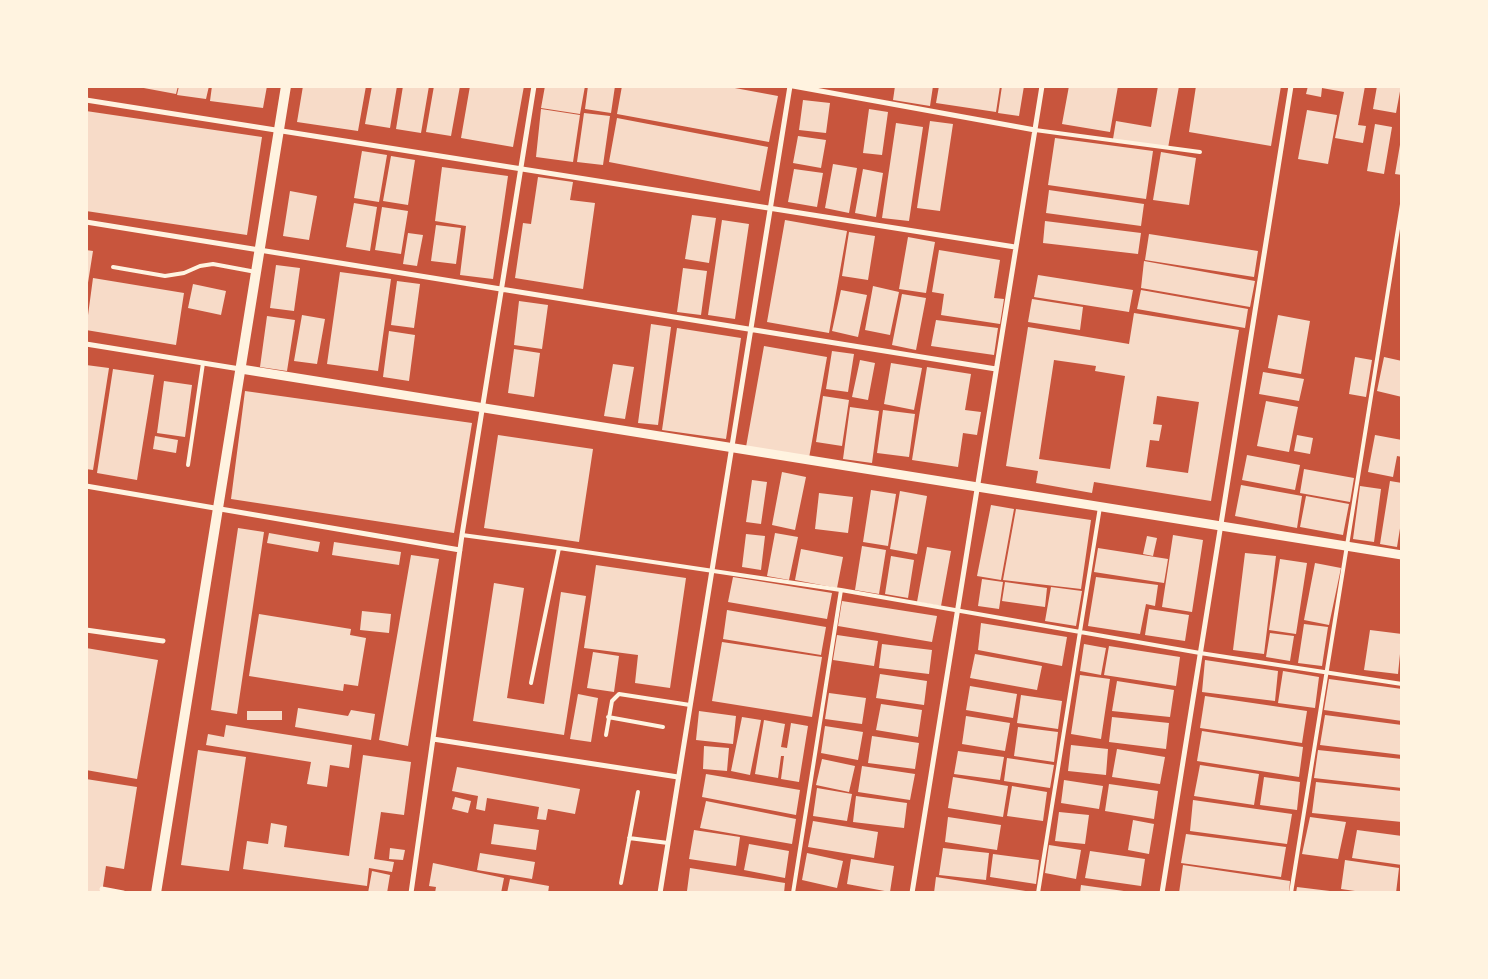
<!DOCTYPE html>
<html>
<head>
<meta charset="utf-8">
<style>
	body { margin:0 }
	#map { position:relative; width:1488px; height:979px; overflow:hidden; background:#c8553d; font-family:Jost,sans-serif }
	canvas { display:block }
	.frame { position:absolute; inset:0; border:88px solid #fff3e0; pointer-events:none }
</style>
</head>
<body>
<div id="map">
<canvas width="1488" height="979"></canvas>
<div class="frame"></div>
</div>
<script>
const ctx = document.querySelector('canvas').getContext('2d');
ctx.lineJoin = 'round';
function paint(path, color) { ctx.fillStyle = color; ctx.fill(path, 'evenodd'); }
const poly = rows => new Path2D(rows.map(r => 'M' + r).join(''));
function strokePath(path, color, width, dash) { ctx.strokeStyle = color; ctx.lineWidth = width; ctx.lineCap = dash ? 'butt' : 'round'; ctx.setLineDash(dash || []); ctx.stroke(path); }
paint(poly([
	[133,86,178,86,176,94],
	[179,86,209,86,206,99,177,95],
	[212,86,267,86,263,108,210,101],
	[303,86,366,86,358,131,297,122],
	[372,86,397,86,390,128,365,124],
	[403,86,429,86,421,133,396,129],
	[434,86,460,86,451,136,426,132],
	[470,86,524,86,513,147,461,138],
	[545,86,585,86,580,114,541,108],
	[588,86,615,86,611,113,585,109],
	[622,86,724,86,778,96,769,142,617,114],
	[895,86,933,86,930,106,893,100],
	[939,86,1000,86,996,112,936,103],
	[1002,86,1024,86,1019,116,998,113],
	[1069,86,1118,86,1110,132,1062,124],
	[1158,86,1179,86,1168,148,1113,139,1116,121,1151,127],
	[1196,86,1281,86,1271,146,1189,132],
	[1308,86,1365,86,1358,125,1366,126,1363,143,1335,138,1344,92,1322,88,1321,97,1306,94],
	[1377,86,1401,86,1396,113,1373,109],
	[803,100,830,103,826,133,799,130],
	[541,109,580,115,573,162,536,157],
	[869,109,888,112,882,155,863,153],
	[1307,110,1337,115,1328,164,1298,159],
	[86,111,262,137,247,235,86,211],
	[584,113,610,116,603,165,577,162],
	[617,118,768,147,760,191,609,162],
	[930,121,953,124,940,211,917,208],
	[896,123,923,127,909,221,882,218],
	[1375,124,1392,127,1384,174,1367,171],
	[798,136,826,140,821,168,793,163],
	[1055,138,1153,151,1146,199,1048,185],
	[1401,139,1402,139,1402,175,1395,174],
	[362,151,387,155,379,202,354,198],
	[1161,152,1196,158,1189,205,1153,200],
	[391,156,415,160,408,205,383,201],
	[833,164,857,168,849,213,825,208],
	[442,167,508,176,493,279,460,275,466,226,435,221],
	[794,169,823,173,817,207,788,202],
	[863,169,883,173,876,217,855,213],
	[538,177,573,182,570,200,595,203,583,289,515,278,523,223,531,224],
	[1049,190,1144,204,1141,226,1046,213],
	[290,191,317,196,309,240,283,236],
	[354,203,377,207,370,251,346,247],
	[382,207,408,211,401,254,375,250],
	[692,215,716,218,709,263,685,259],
	[722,220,749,224,735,319,708,315],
	[785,220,847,231,829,333,767,322],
	[1045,221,1141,233,1138,254,1043,243],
	[436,225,461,228,456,264,431,261],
	[849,232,875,236,868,280,842,276],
	[408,233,423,235,417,266,403,264],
	[1149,234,1258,251,1254,277,1145,260],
	[908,237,935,242,926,293,899,289],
	[86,250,93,251,87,289,86,289],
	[939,250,1000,260,994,298,1004,299,1000,324,941,315,944,294,932,292],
	[1144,261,1255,281,1250,307,1141,288],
	[276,265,300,268,294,311,270,308],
	[683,268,707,271,701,315,677,312],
	[340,272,391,279,378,371,327,364],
	[1038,275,1133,290,1129,312,1034,297],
	[93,278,184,293,176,345,86,330],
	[397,281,420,284,414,328,391,325],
	[193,284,226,291,221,315,188,308],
	[873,286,899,292,890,335,865,330],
	[841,290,867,295,858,337,832,331],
	[1141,290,1248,309,1245,328,1137,309],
	[902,294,926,298,916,350,892,345],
	[1032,299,1083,307,1080,330,1028,322],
	[519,301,548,305,542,349,514,345],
	[1134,313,1239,330,1211,501,1094,482,1092,493,1036,483,1038,471,1006,466,1028,327,1129,344],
	[1054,360,1096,366,1095,371,1125,376,1110,469,1039,459],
	[1157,396,1199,402,1188,473,1146,467,1150,440,1159,441,1162,425,1153,424],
	[302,315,325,319,317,364,294,361],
	[1278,315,1310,321,1301,374,1268,368],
	[267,316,295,320,287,371,260,367],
	[936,320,998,328,994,355,931,346],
	[651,324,671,327,658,425,638,423],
	[677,328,741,338,726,439,662,430],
	[389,331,415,335,409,381,383,377],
	[764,346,827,357,809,458,746,447],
	[514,349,540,353,534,397,508,393],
	[832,351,854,354,848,392,826,389],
	[1355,357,1372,360,1366,397,1349,394],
	[1384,357,1402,361,1402,397,1377,391],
	[860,360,875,363,868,400,852,397],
	[891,363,922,368,914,410,884,404],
	[613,364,634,367,625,419,604,416],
	[86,365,109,368,93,470,86,469],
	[927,367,971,374,965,410,981,412,977,435,963,433,958,467,912,460],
	[113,369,154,375,137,480,97,473],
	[1263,372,1304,379,1299,401,1259,394],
	[164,381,192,385,185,437,157,433],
	[245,391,472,423,454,533,231,499],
	[823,396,849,400,842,446,816,442],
	[1266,401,1298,407,1289,452,1257,446],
	[850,407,879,411,872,463,843,459],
	[883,410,915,414,909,457,877,453],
	[498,435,593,449,579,542,484,528],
	[1297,435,1313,438,1310,454,1294,451],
	[1375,435,1402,440,1402,457,1397,456,1393,477,1368,472],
	[155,436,178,440,176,453,153,449],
	[1247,455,1300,465,1295,490,1242,480],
	[1304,469,1354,478,1350,502,1300,493],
	[782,472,806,477,795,530,772,525],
	[752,480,767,482,761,524,746,522],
	[1390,481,1402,483,1402,516,1397,547,1380,544],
	[1241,485,1302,496,1297,528,1235,516],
	[1360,486,1381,489,1374,542,1353,539],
	[871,490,896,494,888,546,863,542],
	[900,491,927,496,917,554,890,549],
	[819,493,853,497,848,533,815,529],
	[1306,496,1349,504,1343,535,1300,527],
	[991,505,1014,509,1001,580,977,576],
	[1016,509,1091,520,1081,589,1003,580],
	[238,528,264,532,237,714,211,710],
	[269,533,320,542,318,552,267,543],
	[775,533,798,537,789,580,767,576],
	[746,534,765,536,761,570,742,567],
	[1173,535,1203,540,1192,612,1162,607],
	[1147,536,1157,538,1153,556,1143,554],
	[334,542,401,552,399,565,332,555],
	[862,546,886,550,879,594,855,590],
	[927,547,951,551,941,606,917,602],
	[1098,548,1168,559,1164,583,1094,572],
	[801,549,843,557,837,588,795,580],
	[1245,553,1276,556,1264,654,1233,650],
	[411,555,439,559,408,746,379,740],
	[891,556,914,560,908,598,885,594],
	[1280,559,1307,563,1296,634,1269,630],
	[1315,563,1341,568,1329,625,1304,620],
	[596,565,686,578,670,688,635,683,638,655,584,648],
	[733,577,832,593,827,619,728,602],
	[1096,577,1158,585,1155,606,1146,604,1140,634,1088,626],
	[982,579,1003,582,999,609,978,606],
	[1005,582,1047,588,1045,607,1002,601],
	[494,583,524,588,507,698,544,704,561,592,586,596,564,735,473,721],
	[1051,587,1082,591,1076,626,1045,621],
	[842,601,937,616,932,642,838,626],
	[1149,609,1189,615,1185,641,1145,635],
	[727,610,826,627,821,655,723,639],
	[362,611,391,614,389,633,360,630],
	[259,614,351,629,350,635,366,638,358,686,344,684,343,691,249,676],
	[981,623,1067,637,1062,666,978,650],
	[1304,624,1328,627,1322,666,1298,663],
	[1370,630,1402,634,1398,674,1364,670],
	[1270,633,1294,636,1290,661,1266,657],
	[837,635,878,641,874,666,833,660],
	[722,642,822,657,812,717,712,701],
	[882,644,932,650,929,674,879,668],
	[1084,644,1106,648,1101,675,1080,671],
	[1109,646,1180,657,1176,686,1104,675],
	[86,648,158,660,137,779,86,770],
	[593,652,619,656,614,692,587,688],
	[975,654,1042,666,1037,690,970,678],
	[1205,660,1278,671,1275,701,1202,692],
	[1283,671,1319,677,1315,708,1278,703],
	[880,674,927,681,924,705,876,698],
	[1080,675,1110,679,1101,739,1071,734],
	[1329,679,1402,689,1402,721,1324,710],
	[1117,681,1174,690,1170,717,1112,711],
	[970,686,1017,694,1013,718,966,710],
	[829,693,866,698,862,724,825,719],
	[578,694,598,698,591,742,570,739],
	[1021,695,1062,701,1058,729,1017,723],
	[1205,696,1307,711,1302,743,1200,728],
	[881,704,922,710,918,737,876,730],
	[298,708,348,716,351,710,375,714,371,740,295,727],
	[247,711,282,711,282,720,247,720],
	[699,711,736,716,733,744,696,740],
	[1325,715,1402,725,1402,755,1320,745],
	[966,716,1010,723,1005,751,962,744],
	[742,717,761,720,750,775,731,771],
	[1112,717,1169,723,1166,749,1109,742],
	[764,720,785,724,781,747,787,748,791,723,808,726,799,782,781,779,784,756,781,756,778,778,755,774],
	[226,725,352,745,349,768,330,765,327,787,307,784,311,762,206,745,208,734,224,737],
	[825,726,863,732,858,760,821,753],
	[1018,727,1058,732,1054,762,1014,756],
	[1202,731,1303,747,1299,777,1197,761],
	[872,736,919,743,915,769,868,763],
	[1071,745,1108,749,1106,775,1068,771],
	[704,746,729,748,727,771,703,769],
	[1117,749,1165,757,1160,784,1112,777],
	[198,750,246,757,229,871,181,865],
	[1318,750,1402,759,1402,788,1314,778],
	[958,751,1004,757,1000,780,954,774],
	[363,755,411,762,404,815,381,812,374,859,394,862,392,872,369,868,367,886,243,869,247,841,268,844,271,823,287,826,284,847,349,856],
	[1007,758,1054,765,1050,788,1004,781],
	[822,759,855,766,849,792,816,785],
	[1200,765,1259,774,1254,805,1194,796],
	[862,766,915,774,910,800,858,792],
	[457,767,580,789,575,814,548,809,546,820,537,819,539,807,487,798,485,811,476,809,478,796,452,791],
	[706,774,800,790,796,815,702,797],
	[953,777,1008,786,1003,817,948,808],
	[1264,777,1300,782,1297,810,1260,805],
	[86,779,137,787,124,869,106,866,102,893,86,893],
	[1064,780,1103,786,1099,809,1061,803],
	[1316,782,1402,791,1402,822,1312,813],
	[1109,784,1158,791,1154,819,1105,811],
	[1012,786,1047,792,1043,821,1007,816],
	[817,788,852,794,847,821,813,816],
	[856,796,907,803,904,828,853,822],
	[455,797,471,801,468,813,452,809],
	[1193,800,1292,814,1287,844,1190,831],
	[706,801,796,819,792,844,700,828],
	[1059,812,1089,815,1085,844,1055,841],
	[948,817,1001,825,997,850,945,842],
	[1310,817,1346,822,1338,859,1302,854],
	[1133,820,1154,824,1149,854,1128,850],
	[813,821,878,832,874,858,808,847],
	[494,824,539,830,536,850,491,844],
	[694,830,740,837,736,866,689,859],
	[1357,830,1402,836,1402,865,1352,858],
	[1186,834,1286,847,1281,877,1181,863],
	[749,844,789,851,785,878,744,870],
	[1049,845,1081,850,1076,879,1045,873],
	[390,848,405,850,403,860,389,859],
	[943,848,989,853,986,880,939,875],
	[1090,851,1145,859,1141,886,1085,878],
	[480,853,535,862,532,879,477,870],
	[807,853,843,861,837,888,802,880],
	[993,854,1039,860,1036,884,990,877],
	[851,859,894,866,890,892,847,884],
	[1345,860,1399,868,1396,893,1369,893,1341,889],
	[433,863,504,878,501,893,435,893,436,887,429,886],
	[1183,865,1290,881,1289,893,1179,893],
	[690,868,785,883,784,893,687,891],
	[372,871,390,875,387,893,368,893],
	[936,877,1032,892,1032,893,934,893],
	[510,879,549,886,548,893,507,893],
	[1081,885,1131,892,1131,893,1080,893],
	[1297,887,1338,892,1338,893,1296,893]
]), '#f7dbc8');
strokePath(poly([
	[1035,130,1200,152],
	[113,267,165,276,184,273,200,266,213,264,256,272],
	[188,465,203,363],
	[462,535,559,548],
	[531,683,559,548,841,590,1200,653,1402,684],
	[608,717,663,727],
	[606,735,612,701,619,694,690,705],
	[629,838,668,843],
	[621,883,638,792],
	[793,893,841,590],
	[1038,893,1100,507],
	[1291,893,1402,204]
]), '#fff3e0', 4);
strokePath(poly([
	[793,86,1035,130],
	[86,100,1015,247],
	[86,222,996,369],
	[86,344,240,369],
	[86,486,460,550],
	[86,630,163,641],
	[433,739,678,777],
	[102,889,123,893],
	[411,893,462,535,534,86],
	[660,893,790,86],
	[912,893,1042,86],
	[1162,893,1291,86]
]), '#fff3e0', 5);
strokePath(poly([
	[241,369,1402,555]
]), '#fff3e0', 9);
strokePath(poly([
	[156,893,286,86]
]), '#fff3e0', 10);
</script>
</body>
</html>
